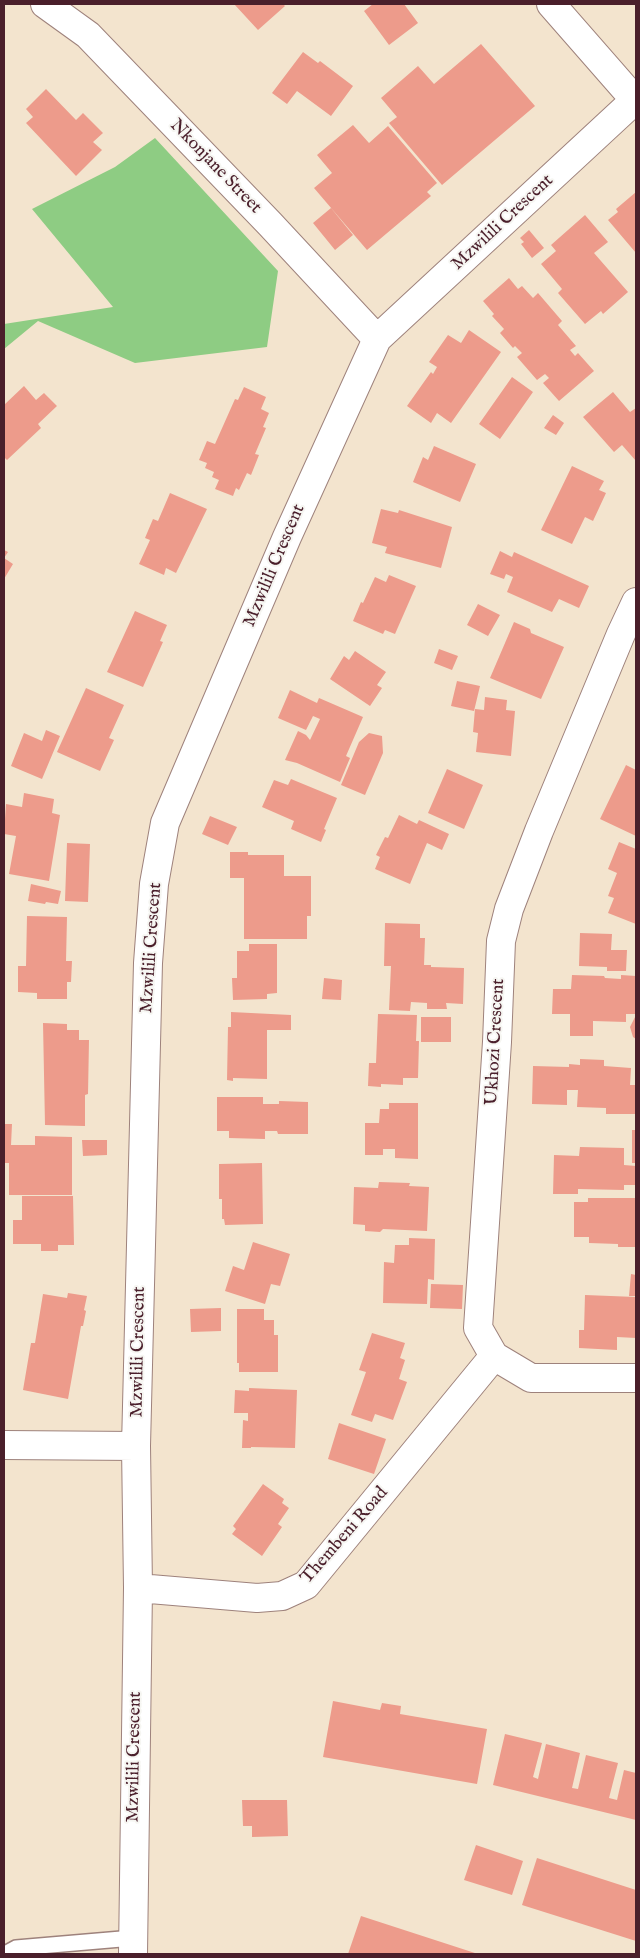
<!DOCTYPE html>
<html>
<head>
<meta charset="utf-8">
<style>
	body { margin:0 }
	#map { position:relative; width:640px; height:1958px; overflow:hidden; background:#f3e4ce; font-family:"IM FELL English",serif }
	canvas { display:block }
	.frame { position:absolute; inset:0; border:5px solid #4a1f2b; pointer-events:none }
</style>
</head>
<body>
<div id="map">
<canvas width="640" height="1958"></canvas>
<div class="frame"></div>
</div>
<script>
const ctx = document.querySelector('canvas').getContext('2d');
ctx.lineJoin = 'round';
function paint(path, color) { ctx.fillStyle = color; ctx.fill(path, 'evenodd'); }
const poly = rows => new Path2D(rows.map(r => 'M' + r).join(''));
function strokePath(path, color, width, dash) { ctx.strokeStyle = color; ctx.lineWidth = width; ctx.lineCap = dash ? 'butt' : 'round'; ctx.setLineDash(dash || []); ctx.stroke(path); }
function drawText(font, color, halo, rows, align = 'center') {
  ctx.font = font + ' "IM FELL English",serif'; ctx.lineWidth = 4; ctx.setLineDash([]); ctx.textBaseline = 'middle'; ctx.strokeStyle = halo; ctx.fillStyle = color; for (const [text, x, y, turn = 0] of rows) {
    ctx.save(); ctx.translate(x, y); ctx.rotate((+turn || 0) * Math.PI / 180); ctx.textAlign = isNaN(turn) ? turn : align; if (halo) ctx.strokeText(text, 0, 0); ctx.fillText(text, 0, 0); ctx.restore();
  }
}
paint(poly([
	[155,138,278,271,267,347,135,363,38,321,4,349,4,324,113,307,32,209,115,167]
]), '#8ecc83');
paint(poly([
	[234,4,283,4,285,6,258,30],
	[373,4,404,4,418,23,389,45,364,11],
	[481,44,535,106,442,185,389,123,397,117,381,98,418,66,434,84],
	[303,52,318,63,320,61,353,86,331,116,297,91,287,104,272,93],
	[46,89,76,120,83,113,103,133,93,142,102,150,76,176,26,123,33,117,26,109],
	[353,125,369,143,388,126,437,183,427,192,431,196,367,250,314,188,332,173,317,155],
	[636,192,636,253,608,220,618,212,616,209],
	[331,208,353,235,335,250,313,223],
	[585,215,608,242,594,253,628,292,603,314,601,311,585,324,558,293,562,289,541,264,556,251,551,245],
	[529,230,544,248,532,258,521,244,524,242,520,238],
	[509,278,518,289,522,286,533,298,538,293,562,321,558,325,576,346,570,350,575,356,578,353,594,371,559,401,543,383,549,378,545,374,537,380,517,357,522,353,515,346,513,348,500,333,504,329,492,316,494,314,483,301],
	[469,330,501,352,451,423,437,413,431,423,407,406,431,372,433,374,437,367,429,362,448,335,461,343],
	[512,377,533,392,500,439,479,424],
	[24,386,36,400,44,393,57,406,38,424,41,428,7,460,4,457,4,405],
	[244,387,266,397,261,409,269,413,263,427,266,428,255,454,259,455,251,475,247,473,239,490,236,488,233,496,215,489,219,480,212,477,214,472,205,468,207,463,199,460,207,441,215,444,235,399,238,400],
	[613,392,630,412,636,408,636,461,622,445,614,452,583,417],
	[553,415,564,423,556,435,544,428],
	[434,446,476,464,460,502,413,482,423,457,428,460],
	[572,466,604,481,599,490,606,493,593,521,585,517,572,544,541,530],
	[170,493,207,509,176,573,166,568,164,575,139,564,150,540,145,538,153,519,158,521],
	[381,509,398,513,399,510,452,527,441,568,385,553,387,547,372,543],
	[4,550,8,552,4,558,13,564,4,579],
	[500,551,512,557,514,552,589,586,579,608,559,599,552,612,507,592,513,577,506,574,504,579,490,574],
	[389,575,416,586,395,634,385,630,383,634,353,621,361,602,363,603,375,577,386,582],
	[478,604,500,615,488,636,467,625],
	[135,611,167,625,160,641,163,642,143,687,107,672],
	[514,622,530,629,531,633,564,647,541,699,490,678],
	[439,649,458,656,452,670,434,663],
	[355,651,386,672,377,685,382,688,370,706,330,679,344,656,349,660],
	[457,681,480,686,474,711,451,706],
	[86,688,124,705,109,738,114,740,100,771,57,752],
	[290,690,317,703,319,698,363,717,346,756,350,758,340,782,297,763,285,760,298,731,306,735,310,740,320,719,313,716,306,730,278,718],
	[485,697,507,700,506,710,515,711,511,756,476,752,478,733,473,732,475,709,484,710],
	[46,730,60,736,42,779,11,766,24,733,42,741],
	[369,733,382,736,383,753,365,795,341,785,359,742],
	[626,765,636,770,636,836,600,819],
	[447,769,483,785,464,829,428,813],
	[291,779,337,798,324,829,326,830,321,842,291,829,294,821,262,807,274,780,288,785],
	[24,793,54,799,52,813,60,815,49,881,9,874,16,836,4,834,6,804,22,807],
	[399,815,417,824,419,820,449,834,442,850,427,843,410,884,375,869,380,857,376,855,385,837,388,838],
	[210,816,237,827,228,845,202,834],
	[619,842,636,849,636,924,608,913,614,898,608,896,617,873,608,869],
	[67,843,90,844,88,902,65,901],
	[230,852,248,852,248,855,284,855,284,876,311,876,311,916,307,916,307,939,244,939,244,878,230,878],
	[31,884,61,891,58,904,46,902,45,904,28,901],
	[27,916,67,917,66,961,72,961,71,982,67,982,67,999,37,999,37,993,18,992,18,966,26,966],
	[385,923,420,924,420,938,425,938,424,965,431,965,431,967,464,968,463,1004,446,1003,447,1009,427,1009,427,1003,411,1002,410,1011,389,1010,391,966,384,966],
	[580,933,612,934,611,950,627,950,626,971,607,971,607,967,579,966],
	[249,944,277,944,277,993,267,994,267,999,233,1000,232,978,237,978,237,951,249,951],
	[572,975,604,976,605,978,621,979,621,975,636,976,636,1014,626,1014,626,1022,593,1021,593,1036,570,1036,570,1014,552,1014,553,989,571,989],
	[324,978,342,980,341,1000,322,999],
	[231,1012,291,1015,291,1030,267,1030,267,1079,233,1078,233,1081,227,1080,228,1027,231,1027],
	[378,1014,417,1015,416,1041,419,1041,418,1078,403,1078,403,1085,381,1084,381,1087,368,1086,369,1063,376,1063],
	[636,1015,636,1039,633,1037,630,1027],
	[421,1017,451,1017,451,1042,421,1042],
	[43,1023,67,1024,67,1030,79,1030,79,1040,89,1040,88,1094,85,1095,85,1126,45,1125],
	[580,1059,604,1060,604,1066,631,1068,630,1085,636,1085,636,1114,606,1114,606,1108,577,1107,578,1090,567,1090,567,1105,532,1104,533,1066,569,1067,569,1064,580,1065],
	[217,1097,263,1097,263,1104,279,1104,279,1101,308,1102,308,1134,278,1134,277,1131,265,1131,265,1139,229,1138,229,1131,217,1131],
	[389,1103,418,1103,418,1159,395,1158,395,1149,383,1149,383,1155,365,1155,365,1123,379,1123,380,1109,389,1109],
	[4,1124,12,1124,11,1145,35,1145,35,1136,72,1137,72,1195,9,1195,9,1163,4,1163],
	[632,1130,636,1130,636,1163,632,1163],
	[82,1140,107,1140,107,1155,83,1156],
	[580,1147,624,1148,624,1165,636,1166,636,1185,624,1185,624,1190,578,1189,578,1194,553,1194,554,1155,579,1156],
	[262,1163,263,1224,225,1225,224,1219,222,1219,222,1199,219,1199,219,1164],
	[379,1182,410,1183,409,1186,429,1187,427,1231,383,1229,380,1232,365,1231,365,1225,353,1224,354,1187,378,1188],
	[22,1196,73,1196,74,1245,58,1245,58,1251,41,1251,41,1244,13,1244,13,1220,22,1220],
	[588,1198,636,1198,636,1247,618,1247,618,1244,589,1243,589,1237,574,1237,574,1202,588,1202],
	[409,1238,435,1239,434,1280,428,1279,427,1304,383,1303,384,1262,394,1263,395,1245,409,1245],
	[253,1242,290,1254,280,1286,271,1284,265,1304,225,1291,233,1266,244,1270],
	[631,1274,636,1275,636,1296,629,1296],
	[431,1284,463,1285,462,1309,430,1308],
	[68,1293,87,1296,84,1310,86,1311,83,1326,81,1326,68,1399,23,1390,31,1343,35,1343,43,1294,67,1298],
	[585,1295,636,1297,636,1338,617,1337,617,1350,579,1348,579,1330,584,1330],
	[221,1308,221,1331,191,1332,190,1309],
	[237,1309,264,1309,264,1320,274,1320,274,1335,278,1335,278,1372,239,1372,239,1363,237,1363],
	[372,1333,405,1343,400,1358,405,1360,399,1379,407,1382,393,1420,375,1414,372,1422,351,1415,366,1372,359,1370],
	[249,1388,297,1390,295,1448,251,1447,251,1448,242,1448,243,1420,248,1421,248,1413,234,1413,235,1390,249,1391],
	[339,1423,386,1439,374,1474,328,1459],
	[263,1484,284,1499,282,1503,289,1508,278,1524,282,1527,262,1556,232,1534,236,1529,233,1526],
	[333,1701,380,1710,382,1703,401,1706,400,1714,487,1729,477,1784,323,1757],
	[505,1734,542,1743,533,1777,538,1779,546,1744,580,1753,572,1788,578,1789,586,1755,618,1763,609,1798,617,1800,624,1770,636,1773,636,1820,493,1785],
	[242,1800,287,1800,288,1836,252,1837,252,1826,243,1826],
	[476,1845,523,1861,512,1895,464,1880],
	[537,1858,636,1890,636,1941,522,1905],
	[361,1916,478,1954,348,1954]
]), '#ed9b8b');
const lane = poly([
	[5,1954,16,1948,133,1938]
]);
const street = poly([
	[45,4,88,35,270,224,377,339],
	[551,4,635,100],
	[636,602,621,634,539,831,509,909,501,941,497,1042,478,1328,494,1356,531,1378,636,1378],
	[4,1445,136,1446],
	[138,1588,257,1598,282,1596,306,1585,494,1356],
	[133,1954,138,1588,136,1446,148,963,154,884,165,823,287,537,377,339,636,99]
]);
strokePath(lane, '#9e827c', 18);
strokePath(street, '#9e827c', 30);
strokePath(lane, '#fff', 15);
strokePath(street, '#fff', 28);
drawText('18px', '#4a1f2b', '#f6f6f2', [
	["Nkonjane Street",215,167,46],
	["Mzwilili Crescent",503,223,-43],
	["Mzwilili Crescent",275,566,-67],
	["Mzwilili Crescent",152,948,-86],
	["Ukhozi Crescent",496,1042,-87],
	["Mzwilili Crescent",139,1352,-89],
	["Thembeni Road",345,1536,-49],
	["Mzwilili Crescent",135,1757,-89]
]);
</script>
</body>
</html>
